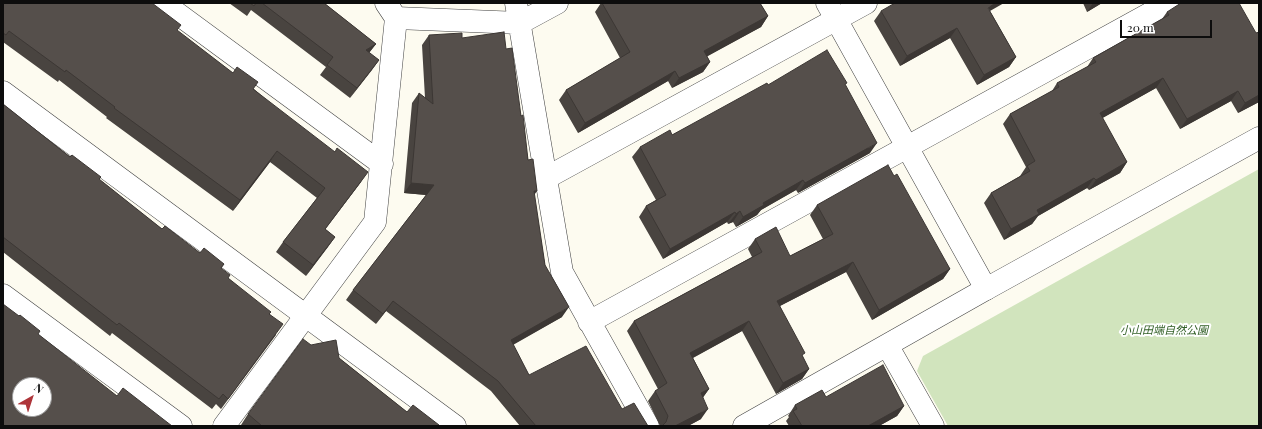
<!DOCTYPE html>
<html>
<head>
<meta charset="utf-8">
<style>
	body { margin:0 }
	#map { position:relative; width:1262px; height:429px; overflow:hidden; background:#fdfbf0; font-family:"Playfair Display",serif }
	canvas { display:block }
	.frame { position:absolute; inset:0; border:4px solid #0d0d0d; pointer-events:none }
	.north { position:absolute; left:12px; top:377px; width:40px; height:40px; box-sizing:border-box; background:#fff; border:1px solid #9e9e9e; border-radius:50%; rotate:39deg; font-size:11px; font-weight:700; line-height:16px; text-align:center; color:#0d0d0d }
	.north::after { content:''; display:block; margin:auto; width:14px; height:18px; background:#ae353a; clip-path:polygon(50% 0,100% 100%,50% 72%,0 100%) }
	.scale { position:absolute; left:1120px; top:20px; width:92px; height:18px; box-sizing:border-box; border:2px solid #0d0d0d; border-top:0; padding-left:5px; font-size:12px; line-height:14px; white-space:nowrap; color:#0d0d0d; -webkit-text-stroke:3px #fff; paint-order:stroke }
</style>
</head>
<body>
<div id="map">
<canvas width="1262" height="429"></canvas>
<div class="frame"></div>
<div class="north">N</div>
<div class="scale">20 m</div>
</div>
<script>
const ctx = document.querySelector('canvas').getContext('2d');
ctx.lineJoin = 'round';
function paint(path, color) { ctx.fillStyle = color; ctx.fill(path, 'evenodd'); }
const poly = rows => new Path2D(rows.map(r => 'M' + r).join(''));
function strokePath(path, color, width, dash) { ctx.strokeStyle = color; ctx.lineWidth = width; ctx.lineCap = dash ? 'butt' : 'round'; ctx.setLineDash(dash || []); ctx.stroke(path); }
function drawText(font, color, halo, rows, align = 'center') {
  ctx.font = font + ' "Playfair Display","Noto Sans JP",serif'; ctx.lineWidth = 4; ctx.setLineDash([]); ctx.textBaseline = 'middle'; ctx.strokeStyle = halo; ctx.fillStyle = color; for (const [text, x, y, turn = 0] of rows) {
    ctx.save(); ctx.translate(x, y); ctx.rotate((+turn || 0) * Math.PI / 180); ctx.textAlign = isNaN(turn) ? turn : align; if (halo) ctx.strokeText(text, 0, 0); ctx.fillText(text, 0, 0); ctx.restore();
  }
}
paint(poly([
	[1259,169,1259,426,948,426,917,371,923,356]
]), '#d1e4bd');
const minor = poly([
	[163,3,382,164],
	[386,3,396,18,520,23,557,3],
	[516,3,562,272,648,426],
	[3,92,455,426],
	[546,178,866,3],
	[3,295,181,426],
	[589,322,1169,3],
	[887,345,933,426],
	[224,426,375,222,396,18],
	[744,426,986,289]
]);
const tertiary = poly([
	[827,3,986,289,1259,138]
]);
strokePath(minor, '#404040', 23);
strokePath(tertiary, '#404040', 23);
strokePath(minor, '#fff', 22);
strokePath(tertiary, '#fff', 22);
paint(poly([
	[3,3,177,31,254,89,361,182,325,229,335,237,306,276,276,252,283,242,317,198,270,162,233,211,106,118,107,117,59,80,58,82,3,42],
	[229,3,324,3,376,44,369,53,379,60,350,98,320,75,326,67,251,10,247,16],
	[601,3,760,3,768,16,761,27,707,56,710,62,703,72,672,88,668,81,578,133,559,100,566,90,620,58,595,12],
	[1083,3,1102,3,1087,12],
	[881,11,990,11,1016,57,1009,67,977,85,950,38,900,66,874,21],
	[1167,12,1256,33,1259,32,1259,102,1238,113,1231,101,1180,129,1156,88,1102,118,1127,162,1120,173,1089,190,1087,188,1038,216,1032,224,1004,240,984,203,991,193,1020,176,1026,167,1003,124,1010,114,1052,91,1057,83,1087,67,1093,58,1162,19],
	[429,35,462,38,506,49,521,116,534,195,545,265,562,317,513,345,529,375,622,409,648,426,520,426,491,391,386,311,376,324,346,300,353,290,426,195,404,193,412,103,419,93,425,98,422,45],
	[768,85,845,85,870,153,798,193,796,190,761,210,757,215,736,227,733,222,728,224,727,222,663,259,639,217,646,206,656,200,632,157,640,147,672,135],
	[3,104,162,229,200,253,224,264,221,268,228,278,270,314,276,335,221,409,216,404,212,409,112,333,110,336,3,252],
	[894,176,950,269,943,279,872,320,846,272,780,306,803,357,809,369,802,379,776,394,742,331,693,358,709,389,703,397,701,419,688,426,660,426,648,401,655,391,658,389,627,331,634,321,752,257,748,249,755,239,790,256,823,239,810,215,817,205],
	[311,345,339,358,407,412,439,426,242,426,241,425,248,414],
	[826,397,904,406,897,416,879,426,789,426,786,421,789,417,788,416,795,405]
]), '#494440');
paint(poly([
	[993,3,1004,3,990,11,988,8],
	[1093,3,1102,3,1087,12],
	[768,16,761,27,697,62,704,51],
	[957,28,950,38,900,66,907,56],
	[376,44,368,54,366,50],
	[1016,57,1009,67,977,85,984,75],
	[379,60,372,70,350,98,357,88],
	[710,62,703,72,672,88,679,78],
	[675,71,668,81,578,133,585,123],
	[1163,78,1156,88,1092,124,1100,113],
	[1238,91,1231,101,1180,129,1187,119],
	[1259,95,1259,102,1238,113,1245,103],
	[877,143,870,153,798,193,805,183],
	[277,151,270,162,233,211,240,200],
	[1127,162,1120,173,1089,190,1096,180],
	[368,172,361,182,318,239,325,229],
	[1094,178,1087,188,1038,216,1032,224,1004,240,1011,229,1037,210],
	[803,180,796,190,761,210,757,215,736,227,743,217,763,203],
	[411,183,434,185,427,195,404,193],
	[534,191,537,191,530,201],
	[740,211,733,222,728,224,736,214],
	[735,212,727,222,663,259,670,249],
	[335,237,328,247,306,276,313,265],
	[853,262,846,272,770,311,777,301],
	[950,269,943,279,872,320,879,310],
	[393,301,386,311,376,324,383,314],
	[569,307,562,317,503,350,511,340],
	[749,321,742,331,683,363,690,353],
	[809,369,802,379,776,394,783,383],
	[709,389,702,399,701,393],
	[904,406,897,416,879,426,868,426],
	[708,409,701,419,688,426,675,426]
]), '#3c3734');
const building = poly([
	[3,3,152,3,181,25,177,30,233,73,237,67,258,82,253,89,335,152,337,148,368,172,325,229,335,237,313,265,283,242,325,188,277,151,240,200,114,108,115,107,66,70,65,72,9,31,6,35,3,33,3,3],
	[250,3,256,3,254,6,250,3],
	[262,3,324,3,376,44,366,50,379,60,357,88,327,65,333,57,262,3],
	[602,3,760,3,768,16,704,51,710,62,679,78,675,71,585,123,566,90,630,52,602,3],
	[895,3,994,3,994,4,988,8,1016,57,984,75,957,28,907,56,881,11,895,3],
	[1181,3,1239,3,1256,33,1259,32,1259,95,1245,103,1238,91,1187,119,1163,78,1100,113,1127,162,1096,180,1094,178,1037,210,1039,214,1011,229,991,193,1030,171,1027,166,1035,161,1010,114,1059,87,1057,83,1096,62,1093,58,1169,15,1167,12,1181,3],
	[504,32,506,49,512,48,521,116,523,115,528,160,533,159,537,191,534,191,545,265,569,307,511,340,529,375,586,346,622,409,634,403,648,426,536,426,498,381,393,301,383,314,353,290,434,185,411,183,419,93,433,104,429,35,462,33,462,38,504,32],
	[827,50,847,83,845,84,877,143,805,183,803,180,763,203,764,205,743,217,740,211,736,214,735,212,670,249,646,206,666,195,640,147,670,130,672,135,767,83,768,85,827,50],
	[3,104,70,157,72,155,101,177,99,179,162,229,165,226,200,253,204,248,224,264,221,268,230,275,228,278,271,312,269,314,283,324,228,399,223,394,219,399,119,323,117,325,3,237,3,104],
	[888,165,894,176,897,174,950,269,879,310,853,262,777,301,805,353,802,355,809,369,783,383,749,321,690,353,709,389,701,393,708,409,675,426,662,426,666,422,668,416,655,391,667,383,634,321,762,252,755,239,776,227,790,256,833,234,817,205,888,165],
	[3,304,19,316,20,315,40,331,38,334,117,396,123,388,172,426,3,426,3,304],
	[20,385,44,385,44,409,20,409,20,385],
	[303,339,311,345,336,340,339,358,407,412,413,405,439,425,439,426,262,426,248,414,303,339],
	[883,365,904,406,868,426,802,426,793,411,797,409,795,405,822,390,826,397,883,365]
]);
paint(building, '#554f4b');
strokePath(building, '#3c3734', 1);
drawText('italic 11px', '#305e25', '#fff', [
	["小山田端自然公園",1164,331]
]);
</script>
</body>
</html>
